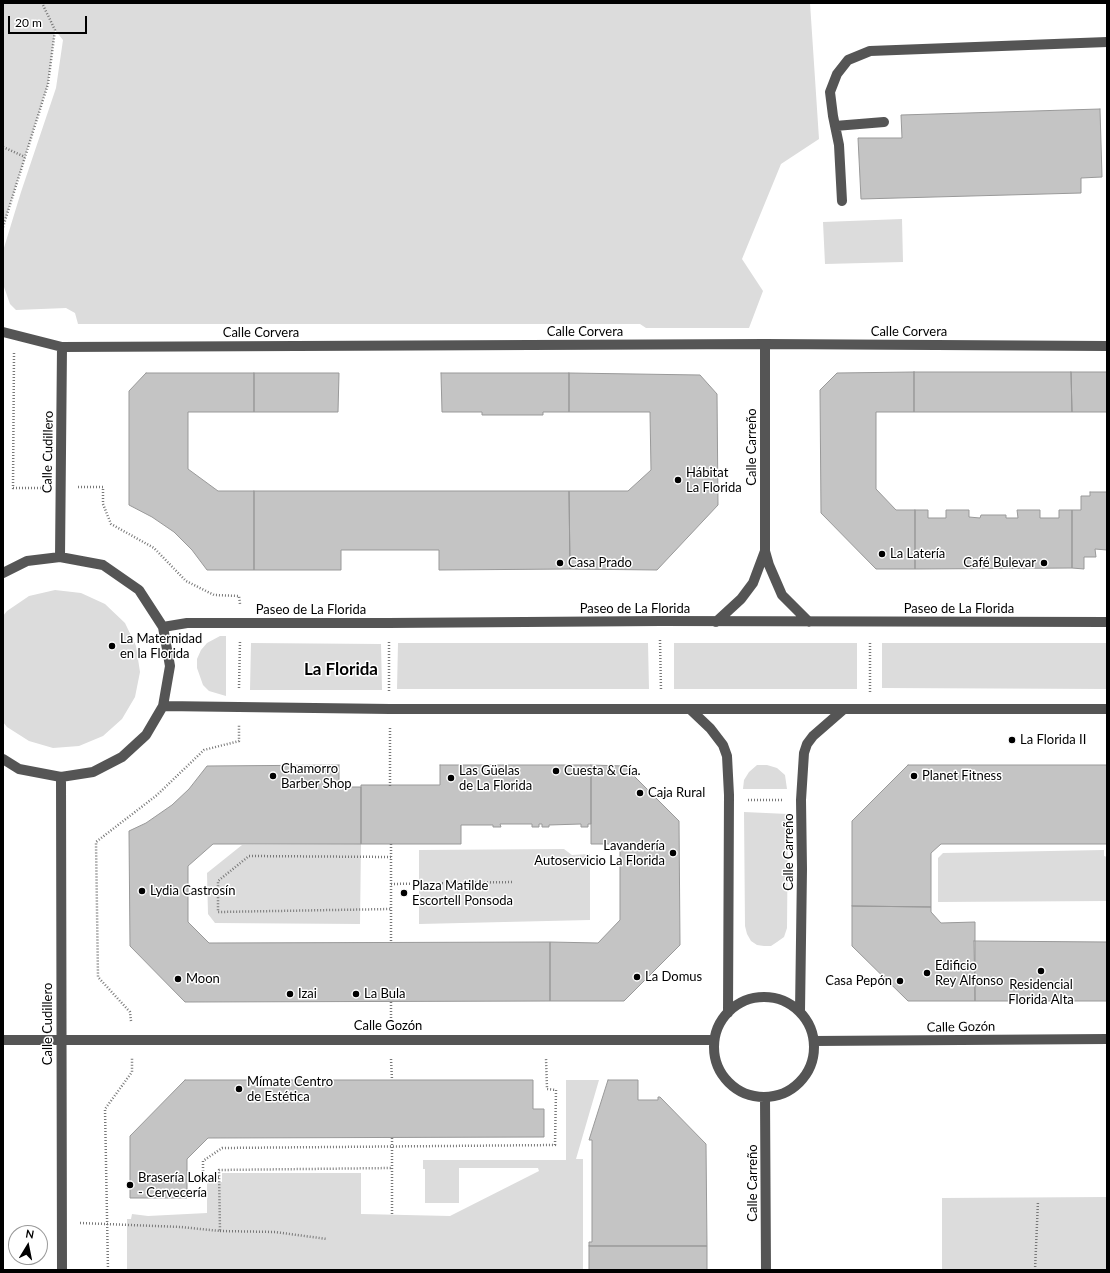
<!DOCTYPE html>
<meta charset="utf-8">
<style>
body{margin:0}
#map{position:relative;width:1110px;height:1273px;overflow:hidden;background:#fff;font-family:Lato,sans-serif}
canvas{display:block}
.frame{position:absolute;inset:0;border:4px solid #000;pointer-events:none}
.north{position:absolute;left:8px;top:1225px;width:40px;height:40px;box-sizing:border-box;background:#fff;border:1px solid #999;border-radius:50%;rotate:10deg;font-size:11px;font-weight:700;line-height:16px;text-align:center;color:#000}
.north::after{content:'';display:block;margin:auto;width:14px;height:18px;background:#000;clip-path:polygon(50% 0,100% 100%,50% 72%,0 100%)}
.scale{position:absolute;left:8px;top:16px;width:79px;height:18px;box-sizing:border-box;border:2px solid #000;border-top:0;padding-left:5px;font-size:12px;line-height:14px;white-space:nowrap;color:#000;-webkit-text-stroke:3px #fff;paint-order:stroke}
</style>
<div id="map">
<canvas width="1110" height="1273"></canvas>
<div class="frame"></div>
<div class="north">N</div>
<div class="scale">20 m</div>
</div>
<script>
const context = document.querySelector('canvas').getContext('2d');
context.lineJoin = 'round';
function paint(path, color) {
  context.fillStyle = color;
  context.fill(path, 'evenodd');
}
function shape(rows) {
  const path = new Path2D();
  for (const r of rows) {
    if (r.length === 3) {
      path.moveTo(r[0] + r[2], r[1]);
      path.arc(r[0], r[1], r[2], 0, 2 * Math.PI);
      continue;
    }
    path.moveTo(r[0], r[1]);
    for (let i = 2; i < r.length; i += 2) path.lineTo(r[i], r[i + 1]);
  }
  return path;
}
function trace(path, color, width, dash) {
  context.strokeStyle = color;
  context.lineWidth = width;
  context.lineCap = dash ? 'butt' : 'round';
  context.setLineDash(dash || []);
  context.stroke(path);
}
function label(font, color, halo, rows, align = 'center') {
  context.font = font + ' Lato,sans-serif';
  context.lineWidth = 3;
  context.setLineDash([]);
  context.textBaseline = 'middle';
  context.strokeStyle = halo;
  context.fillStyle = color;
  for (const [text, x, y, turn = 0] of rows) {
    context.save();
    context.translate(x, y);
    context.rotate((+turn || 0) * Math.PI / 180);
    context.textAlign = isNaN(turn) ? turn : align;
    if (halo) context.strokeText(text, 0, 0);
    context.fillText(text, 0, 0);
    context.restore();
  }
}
paint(shape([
 [3,3,810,3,819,139,781,164,742,259,763,291,749,328,646,328,640,324,78,324,75,313,66,308,16,310,10,304,4,287,3,251,21,192,56,88,63,40,55,30,48,84,3,227],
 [902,219,903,262,825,264,823,222],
 [55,590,81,593,105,604,125,623,136,646,140,672,135,697,122,719,103,736,79,746,53,748,29,741,7,727,3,722,3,616,7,611,29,596],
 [220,636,226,636,226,696,209,691,203,685,197,668,197,659,201,650,207,643],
 [251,643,381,644,382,690,250,690],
 [398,643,648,643,649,689,397,689],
 [674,643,857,643,857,689,674,689],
 [882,643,1107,643,1107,689,882,688],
 [757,765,767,765,777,768,785,775,787,789,743,789,744,780,749,772],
 [744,812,788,814,787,928,784,937,777,942,771,946,764,946,757,945,751,941,747,934,745,926],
 [361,844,360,924,215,923,208,914,207,873,242,845],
 [564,849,572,855,590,854,590,920,419,924,419,850],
 [1104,850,1104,856,1107,857,1107,901,938,902,938,858,943,853],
 [566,1080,599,1080,576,1159,583,1159,583,1270,127,1270,127,1219,131,1219,132,1214,148,1216,207,1213,207,1182,222,1182,222,1173,361,1173,361,1214,450,1216,539,1171,538,1168,459,1168,459,1203,425,1203,425,1169,423,1169,423,1160,566,1160],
 [1107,1197,1107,1270,942,1270,942,1198]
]), '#dcdcdc');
const building = shape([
 [1100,109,1102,177,1081,178,1081,193,861,199,858,138,902,138,901,115,1100,109],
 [914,372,914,412,876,412,876,489,896,510,915,510,915,569,876,569,821,513,820,390,837,373,914,372],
 [914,372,1071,372,1072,412,914,412,914,372],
 [1071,372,1107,372,1107,412,1072,412,1071,372],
 [146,373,254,373,254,412,188,412,188,469,218,491,254,491,254,570,207,570,192,550,174,532,152,517,129,505,129,391,146,373],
 [254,373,339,373,338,412,254,412,254,373],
 [441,373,569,373,569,412,543,412,543,415,482,415,482,412,442,412,441,373],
 [569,373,700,375,717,394,718,505,657,570,570,569,569,491,628,491,651,470,650,412,569,412,569,373],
 [254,491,569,491,570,569,439,570,439,550,341,550,341,570,254,570,254,491],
 [1090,492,1107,492,1107,550,1095,549,1096,557,1084,557,1084,569,1072,568,1072,510,1081,510,1081,496,1090,496,1090,492],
 [915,510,928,510,928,518,946,518,946,510,969,510,969,517,980,518,981,515,1006,515,1006,518,1018,518,1017,510,1040,510,1040,518,1059,518,1059,510,1072,510,1072,568,915,569,915,510],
 [339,765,339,787,361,787,361,844,213,844,188,866,188,922,209,943,550,942,550,1001,185,1002,130,946,129,831,146,823,172,805,189,789,207,766,339,765],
 [440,765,591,765,591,824,588,824,588,827,581,827,581,824,549,825,549,827,542,827,542,824,539,824,539,827,532,827,532,824,500,824,501,827,493,827,493,825,461,825,461,844,361,844,361,785,440,785,440,765],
 [591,765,624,766,679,821,680,945,624,1001,550,1001,550,942,598,943,620,920,620,846,617,844,591,844,591,765],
 [908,765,1107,765,1107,844,941,844,931,853,931,907,852,906,852,821,908,765],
 [852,906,931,907,931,912,941,923,975,922,975,1001,908,1001,852,946,852,906],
 [974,941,1107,942,1107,1001,975,1001,974,941],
 [185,1080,533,1080,533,1109,544,1109,544,1137,208,1138,187,1159,187,1198,130,1198,130,1136,185,1080],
 [608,1080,638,1080,638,1100,658,1100,658,1097,660,1097,706,1144,707,1246,589,1246,589,1242,592,1242,592,1140,589,1140,608,1080],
 [589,1246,707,1246,707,1270,589,1270,589,1246]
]);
paint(building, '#c4c4c4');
trace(building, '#999', 1);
trace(shape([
 [3,147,25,157],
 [3,227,48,84,55,30,42,3],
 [14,353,13,488,43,488],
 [78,487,103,487,103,504,111,524,154,548,186,581,214,595,239,596,240,604],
 [660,640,661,691],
 [389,642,389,691],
 [239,688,240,641],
 [870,692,870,641],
 [390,728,390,786],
 [748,800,783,800],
 [391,844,391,943],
 [391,857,249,856,218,881,218,912,391,909],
 [391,884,514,882],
 [391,1002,391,1022],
 [131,1021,130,1012,98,977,96,842,157,795,204,750,239,741,239,725],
 [391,1059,392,1080],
 [392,1138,392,1214],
 [219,1177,203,1176,203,1161,222,1148,555,1145,556,1090,547,1089,546,1058],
 [80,1223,181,1227,220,1231,219,1170,392,1168],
 [220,1231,275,1232,327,1239],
 [108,1270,105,1109,132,1072,132,1058],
 [1035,1270,1038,1201]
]), '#777', 2.5, [1, 2]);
trace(shape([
 [835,126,884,122],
 [842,201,839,145,833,116,830,92,837,74,848,60,870,51,1107,42],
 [3,332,62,347,765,344,1107,346],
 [765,344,765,551,769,565,782,595,809,622],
 [60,557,62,347],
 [3,573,27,561,60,557,103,565,139,590,163,627,170,666,163,706,146,735,122,757,93,772,61,777,19,769,3,759],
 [716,622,741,599,753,583,765,551],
 [163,627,187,623,388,623,661,621,1107,622],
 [163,706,390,709,1107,709],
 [690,709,710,728,723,745,727,756,729,795,728,1013],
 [61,777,62,1270],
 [764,1047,50],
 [800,1011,802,869,801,800,804,753,807,744,813,736,844,709],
 [3,1040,714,1040],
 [814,1041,1107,1039],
 [765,1097,766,1270]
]), '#555', 10);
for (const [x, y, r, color] of [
 [678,480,4,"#000"],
 [882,554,4,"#000"],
 [560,563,4,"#000"],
 [1044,563,4,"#000"],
 [112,646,4,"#000"],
 [1012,740,4,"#000"],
 [556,771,4,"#000"],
 [273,776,4,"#000"],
 [914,776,4,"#000"],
 [451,778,4,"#000"],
 [640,793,4,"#000"],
 [673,853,4,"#000"],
 [142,891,4,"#000"],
 [404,893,4,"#000"],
 [1041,971,4,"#000"],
 [927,973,4,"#000"],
 [637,977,4,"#000"],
 [178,979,4,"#000"],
 [900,981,4,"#000"],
 [290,994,4,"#000"],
 [356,994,4,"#000"],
 [239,1089,4,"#000"],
 [130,1185,4,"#000"]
]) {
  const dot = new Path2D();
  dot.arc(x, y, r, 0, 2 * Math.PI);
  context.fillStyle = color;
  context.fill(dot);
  trace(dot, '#fff', 1.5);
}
label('13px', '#000', '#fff', [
 ["Calle Corvera",585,332],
 ["Calle Corvera",909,332],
 ["Calle Corvera",261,333],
 ["Calle Carreño",752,447,-90],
 ["Calle Cudillero",48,452,-89],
 ["Paseo de La Florida",635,609],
 ["Paseo de La Florida",959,609],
 ["Paseo de La Florida",311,610],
 ["Calle Carreño",789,852,-90],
 ["Calle Cudillero",48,1024,-90],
 ["Calle Gozón",388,1026],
 ["Calle Gozón",961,1027,-1],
 ["Calle Carreño",753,1183,-90]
]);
label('13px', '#000', '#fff', [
 ["Hábitat",686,473],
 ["La Florida",686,488],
 ["La Latería",890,554],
 ["Casa Prado",568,563],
 ["Café Bulevar",1036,563,"right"],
 ["La Maternidad",120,639],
 ["en la Florida",120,654],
 ["La Florida II",1020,740],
 ["Chamorro",281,769],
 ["Barber Shop",281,784],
 ["Las Güelas",459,771],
 ["de La Florida",459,786],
 ["Cuesta & Cía.",564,771],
 ["Planet Fitness",922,776],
 ["Caja Rural",648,793],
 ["Lavandería",665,846,"right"],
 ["Autoservicio La Florida",665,861,"right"],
 ["Plaza Matilde",412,886],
 ["Escortell Ponsoda",412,901],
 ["Lydia Castrosín",150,891],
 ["Edificio",935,966],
 ["Rey Alfonso",935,981],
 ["La Domus",645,977],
 ["Moon",186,979],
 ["Casa Pepón",892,981,"right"],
 ["Residencial",1041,985,"center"],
 ["Florida Alta",1041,1000,"center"],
 ["Izai",298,994],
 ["La Bula",364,994],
 ["Mímate Centro",247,1082],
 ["de Estética",247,1097],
 ["Brasería Lokal",138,1178],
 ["- Cervecería",138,1193]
], 'left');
label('bold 17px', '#000', '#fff', [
 ["La Florida",341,670]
]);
</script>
